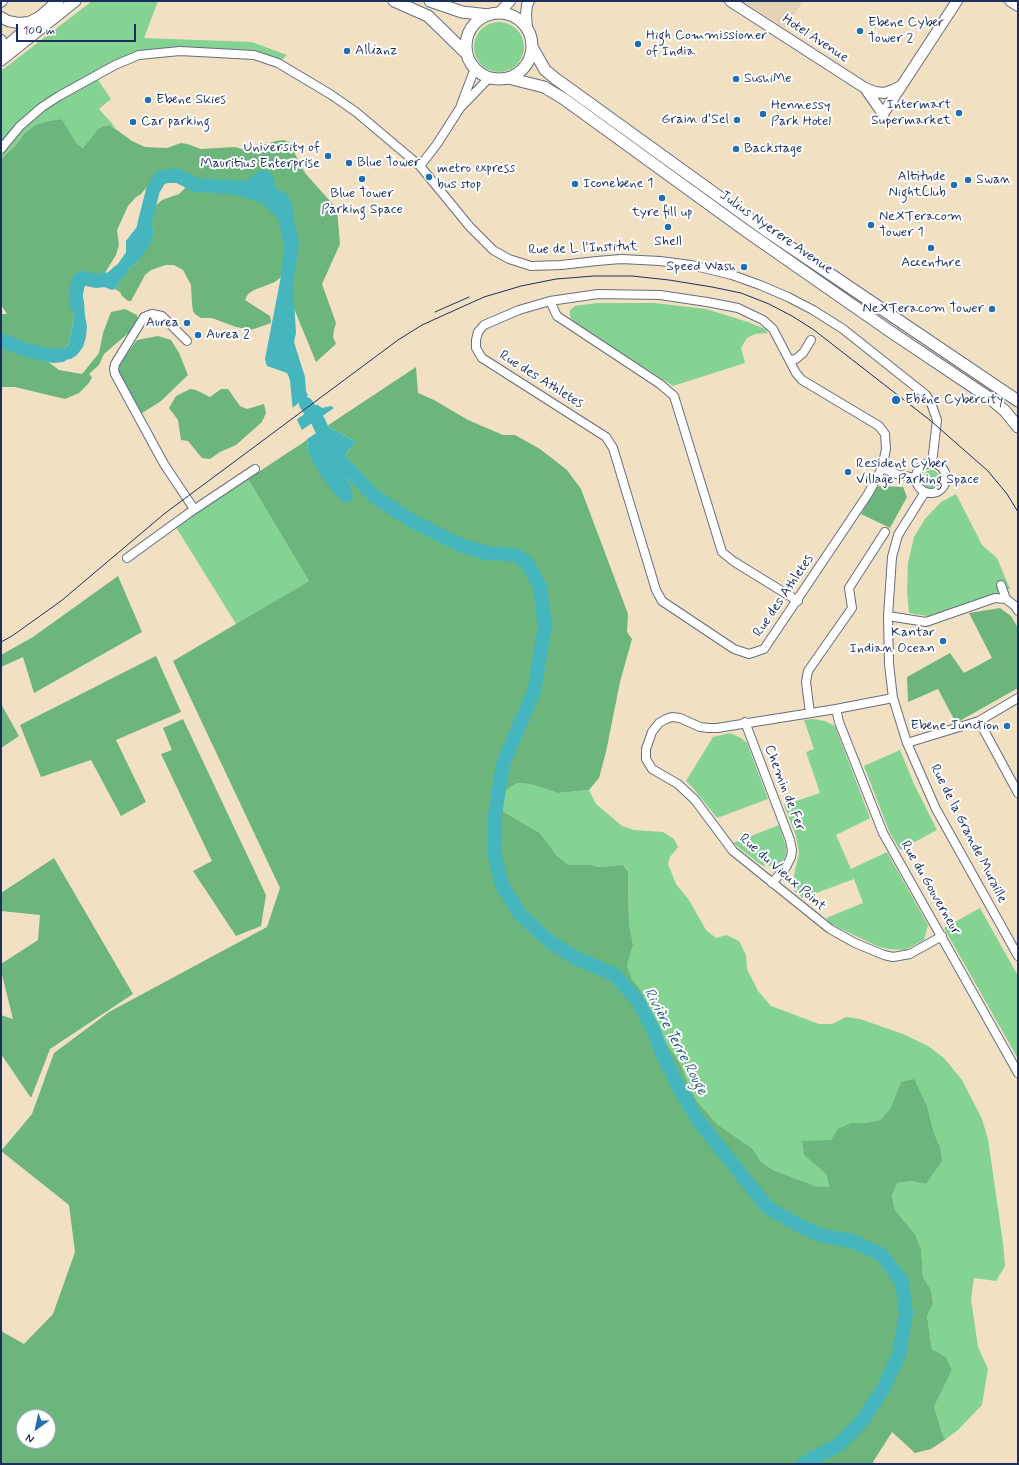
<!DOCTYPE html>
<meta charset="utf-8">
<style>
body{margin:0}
#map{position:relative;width:1019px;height:1465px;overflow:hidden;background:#f2e0c3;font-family:Mynerve,sans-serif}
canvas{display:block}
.frame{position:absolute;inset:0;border:2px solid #1b2f5e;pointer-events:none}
.north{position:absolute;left:16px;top:1409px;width:40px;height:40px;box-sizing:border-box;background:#fff;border:1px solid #a4acbf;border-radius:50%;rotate:213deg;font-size:11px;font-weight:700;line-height:16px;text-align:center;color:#1b2f5e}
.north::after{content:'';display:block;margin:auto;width:14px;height:18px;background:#1f6fb2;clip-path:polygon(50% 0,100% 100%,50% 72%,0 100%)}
.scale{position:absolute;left:16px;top:24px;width:120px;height:18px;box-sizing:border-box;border:2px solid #1b2f5e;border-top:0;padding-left:5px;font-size:12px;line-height:14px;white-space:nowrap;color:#1b2f5e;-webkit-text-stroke:3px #fff;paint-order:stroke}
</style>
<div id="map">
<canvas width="1019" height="1465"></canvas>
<div class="frame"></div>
<div class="north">N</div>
<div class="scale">100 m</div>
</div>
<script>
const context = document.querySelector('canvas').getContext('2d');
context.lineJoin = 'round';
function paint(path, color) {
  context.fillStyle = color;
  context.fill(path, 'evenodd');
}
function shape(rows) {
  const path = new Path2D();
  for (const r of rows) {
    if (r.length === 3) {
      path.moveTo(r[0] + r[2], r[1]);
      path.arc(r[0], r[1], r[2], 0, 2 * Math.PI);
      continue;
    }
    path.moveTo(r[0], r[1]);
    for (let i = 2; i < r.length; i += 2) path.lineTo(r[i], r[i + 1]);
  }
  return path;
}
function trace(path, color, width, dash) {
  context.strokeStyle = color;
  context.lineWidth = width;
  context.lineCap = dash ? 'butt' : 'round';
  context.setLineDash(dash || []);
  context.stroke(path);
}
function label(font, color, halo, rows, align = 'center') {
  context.font = font + ' Mynerve,sans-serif';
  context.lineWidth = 4;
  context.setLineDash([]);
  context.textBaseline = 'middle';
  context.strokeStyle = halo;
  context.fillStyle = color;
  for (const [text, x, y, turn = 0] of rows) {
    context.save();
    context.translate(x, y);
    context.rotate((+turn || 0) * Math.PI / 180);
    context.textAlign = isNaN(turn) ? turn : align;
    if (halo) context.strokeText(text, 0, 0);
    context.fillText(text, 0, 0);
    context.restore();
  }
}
paint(shape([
 [742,1,803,1,785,28]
]), '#e4d1b6');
paint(shape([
 [92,1,158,1,144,38,252,42,287,55,278,63,229,54,139,55,96,77,111,99,99,109,116,128,110,125,103,126,97,130,83,148,77,144,62,119,48,121,35,125,24,134,16,145,5,155,1,161,1,71],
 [499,47,25],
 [597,303,655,303,706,309,748,322,765,329,768,333,755,334,747,338,741,348,745,363,673,386,574,323,570,317,570,310,575,306],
 [931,479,9],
 [248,479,309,581,236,624,174,524],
 [956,494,982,545,997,558,1010,589,998,594,928,616,909,613,907,590,908,563,914,537,925,519,941,502],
 [813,719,825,721,835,726,870,818,836,835,851,869,887,852,928,925,924,940,905,950,888,949,877,946,839,928,830,923,826,918,863,903,854,879,803,898,793,890,792,884,799,853,798,847,796,836,784,805,820,793,806,752,814,749,804,720],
 [730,733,741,738,747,743,768,799,717,818,693,788,686,781,713,737],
 [900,750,914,784,937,830,900,850,889,831,864,766],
 [517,783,530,784,558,793,589,790,596,804,622,826,634,830,663,832,674,839,678,847,670,857,668,864,676,884,689,900,706,930,716,938,726,935,739,941,746,955,747,969,758,991,771,1006,819,1024,832,1024,846,1017,860,1019,903,1034,928,1046,944,1058,962,1080,982,1119,988,1139,1003,1243,1005,1266,996,1281,974,1278,971,1299,978,1347,988,1369,982,1405,958,1430,946,1439,943,1436,934,1407,952,1370,946,1357,932,1349,927,1316,933,1304,931,1290,923,1277,921,1249,915,1234,895,1210,892,1196,897,1183,911,1181,926,1184,940,1147,934,1133,927,1106,901,1082,890,1109,880,1120,866,1123,851,1123,831,1140,804,1154,826,1174,829,1188,815,1186,773,1170,761,1162,753,1149,717,1124,697,1101,690,1088,679,1061,662,1038,641,990,632,979,627,966,633,945,629,923,628,870,623,865,599,867,592,865,569,865,557,856,540,833,502,811,500,804,505,791],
 [779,825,786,846,786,855,780,865,764,866,760,864,733,843],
 [980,908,1018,976,1017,1057,944,928]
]), '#85d392');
paint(shape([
 [62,119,77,144,83,148,97,130,103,126,110,125,132,141,145,147,167,148,181,143,187,144,201,149,235,147,242,149,256,147,276,141,283,140,289,142,294,147,295,154,305,173,337,209,340,244,322,284,336,323,334,330,333,337,336,344,316,362,281,277,275,282,254,290,248,294,245,300,270,316,271,323,251,330,236,327,212,318,201,318,195,314,193,311,192,304,191,285,183,270,174,265,166,265,151,270,145,275,131,301,128,301,122,296,120,292,115,289,126,271,137,262,154,231,151,221,151,210,162,200,179,194,185,188,183,185,180,183,167,182,153,182,150,183,141,194,136,197,128,206,117,230,119,245,116,255,103,276,99,286,92,287,79,285,72,287,68,293,72,303,74,318,69,344,64,349,61,350,54,349,47,350,27,345,21,341,10,339,1,335,1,314,7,314,1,305,1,160,5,155,16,145,24,134,35,125,48,121],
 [125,309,137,315,138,322,133,329,104,354,99,365,89,374,92,377,89,383,79,393,65,399,15,387,1,387,1,346,9,350,35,352,59,370,82,374,99,353,103,333,111,312],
 [158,336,171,340,179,353,188,375,161,401,139,415,116,369,137,340],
 [416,367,418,393,434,400,468,420,503,435,515,435,540,449,567,470,581,489,628,614,627,632,632,639,620,682,606,752,599,778,589,790,558,793,530,784,517,783,505,791,500,804,502,811,540,833,557,856,569,865,592,865,599,867,623,865,628,871,629,923,633,945,627,966,632,979,641,990,662,1038,679,1061,690,1088,697,1101,717,1124,753,1149,761,1162,773,1170,815,1186,829,1187,826,1174,804,1155,802,1141,831,1140,838,1129,851,1123,866,1123,880,1120,890,1109,901,1082,914,1079,927,1106,934,1133,940,1147,942,1161,926,1184,911,1181,897,1183,892,1196,895,1210,915,1234,921,1249,923,1277,931,1290,933,1304,927,1316,932,1349,946,1357,952,1370,934,1407,943,1436,946,1439,931,1449,915,1453,892,1432,873,1462,874,1464,1,1464,1,1331,24,1344,53,1314,75,1252,69,1205,1,1151,32,1114,54,1053,109,1012,267,927,280,888,173,661,309,581,248,479,307,440,308,452,349,482,344,473,343,462,347,452,356,442,327,426],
 [24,1417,48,1417,48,1441,24,1441],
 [190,389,196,390,210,397,221,389,228,389,240,406,247,409,264,404,266,413,262,422,236,445,220,452,210,459,202,458,188,441,181,440,178,420,169,408,176,396],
 [878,486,903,487,907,497,890,528,861,514],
 [118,576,142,632,34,693,23,657,1,667,1,655,33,637],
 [1000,608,1011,616,1018,628,1018,688,956,723,938,689,908,702,907,677,950,653,964,673,992,658,969,613],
 [156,656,181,712,116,740,146,802,121,816,91,760,41,777,20,725],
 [1,704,19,736,1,748],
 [183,719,266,895,261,926,236,936,193,871,212,861,161,754,172,750,163,728],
 [54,858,133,994,50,1049,31,1098,1,1054,1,1015,13,1019,1,971,1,964,38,940,40,915,1,911,1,893]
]), '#6cb57c');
paint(shape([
 [260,170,267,171,272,175,276,188,288,195,293,208,294,222,299,242,293,284,296,333,294,342,305,377,306,391,309,398,322,408,331,406,334,408,302,430,293,412,290,380,287,373,267,366,265,359,281,276,284,247,280,226,278,219,262,203,227,192,224,185,244,183],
 [148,208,151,210,151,221,154,231,150,245,137,262,126,271,115,289,112,290,104,287,103,284,106,277,114,270,126,252,126,241,139,224,143,213],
 [79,285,81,288,84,302,85,316,87,326,86,337,83,347,77,355,71,359,60,360,46,358,44,355,44,352,47,350,54,349,61,350,64,349,69,344,74,318,72,303,68,293,72,287],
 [1,335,10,339,21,341,27,345,35,352,9,350,1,346],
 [327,426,356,442,347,452,343,462,344,473,349,482,353,495,352,502,343,502,333,492,321,476,308,452,307,439]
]), '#46b6be');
paint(shape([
 [310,394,319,403,295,421,291,409]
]), '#f2e0c3');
trace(shape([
 [144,226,153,190,160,178,167,176,178,176,196,185,245,188],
 [76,304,76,293,79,280,82,278,96,281,111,279,120,271],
 [1,340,26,350,53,356,62,355],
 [306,404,318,421,332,452,375,497,414,522,460,545,486,553,516,555,528,564,540,587,545,626,534,691,503,764,495,815,494,852,502,885,520,914,550,942,576,958,615,975,637,1000,653,1029,662,1053,679,1088,698,1120,767,1207,800,1226,823,1236,852,1241,882,1255,902,1282,906,1314,899,1354,883,1389,862,1421,838,1445,803,1464]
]), '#46b6be', 14);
const minor = shape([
 [461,105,475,68],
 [1,149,20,126,42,107,59,96,115,65,139,55,180,51,254,55,278,63,330,94,356,112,420,166,470,227,493,250,509,259,531,266,561,265,597,261,621,259,660,261,691,265,732,275,760,285,788,297,813,310,843,329,926,395,931,403,937,420,932,463],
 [420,166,437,144,460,108,490,77],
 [550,301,557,316,660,384,674,396,722,552,733,561,798,601],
 [187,341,162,316,152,314,144,317,115,364,114,369,115,374,164,464,194,509],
 [790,360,796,359,803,353,811,340],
 [931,478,15],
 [882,468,886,449,885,434,879,426,802,380,796,373,773,329,763,320,738,308,707,302,660,295,598,294,550,301,519,310,484,325,478,332,476,340,476,348,482,358,606,437,613,448,656,590,662,601,734,649,749,654,764,649,868,494,882,468,899,475,916,478],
 [925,492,898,535,892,557,888,616,889,664,893,698,907,743,936,809,1018,956],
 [127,558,189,513,255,469],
 [1001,585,1006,599,1015,606,1018,611],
 [888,616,926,622,995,598,1006,599],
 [893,698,836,709,717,728,709,728,700,727,680,718,672,717,666,719,659,723,652,732,646,749,646,759,652,769,678,784,695,800,733,851,830,929,855,943,884,955,893,957,910,954,942,936],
 [836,709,839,722,883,833,1018,1073],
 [810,713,806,682,808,671,852,608,849,588,885,532],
 [979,721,1018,793],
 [745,722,790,840,792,850,791,857,786,867,772,883],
 [907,743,979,721,1018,698]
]);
const tertiary = shape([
 [730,1,865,88,875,92,884,93,893,90,901,86],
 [1010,1,1018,6],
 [1,2,2,1],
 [499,13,510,1],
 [1,17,8,21,18,23,29,22,39,17],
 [527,29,526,14,527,5,529,1],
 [1,40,2,48,1,53],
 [865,88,883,114,957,1]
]);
const secondary = shape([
 [394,1,428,16,467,54],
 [430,1,462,12,489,15],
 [499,46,33],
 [7,46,58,1],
 [532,47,545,70,556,79,768,232,1018,401],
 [1,60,75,1],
 [508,78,544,87,564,99,746,231,891,332,991,399,1005,411,1018,427]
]);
trace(minor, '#666d81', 10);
trace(tertiary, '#666d81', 12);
trace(secondary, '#666d81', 13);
trace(minor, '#fff', 8);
trace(tertiary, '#fff', 10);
trace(secondary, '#fff', 11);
trace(shape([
 [435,312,469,297],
 [1,642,12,636,61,601,164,514,398,340,422,325,484,297,521,286,556,279,594,276,632,276,669,280,712,287,741,293,769,304,792,316,814,330,931,421,988,471,1007,494,1018,512]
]), '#1b2f5e', 1);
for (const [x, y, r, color] of [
 [860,31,4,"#1f6fb2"],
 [638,44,4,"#1f6fb2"],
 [347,51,4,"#1f6fb2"],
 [736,79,4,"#1f6fb2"],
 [148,100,4,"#1f6fb2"],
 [959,113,4,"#1f6fb2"],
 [763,114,4,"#1f6fb2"],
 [737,120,4,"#1f6fb2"],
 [133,122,4,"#1f6fb2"],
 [736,149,4,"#1f6fb2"],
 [328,156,4,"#1f6fb2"],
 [349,163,4,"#1f6fb2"],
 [429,177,4,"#1f6fb2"],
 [362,179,4,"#1f6fb2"],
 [968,180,4,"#1f6fb2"],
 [575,184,4,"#1f6fb2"],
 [954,185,4,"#1f6fb2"],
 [662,198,4,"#1f6fb2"],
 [871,225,4,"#1f6fb2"],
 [668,227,4,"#1f6fb2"],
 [931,248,4,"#1f6fb2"],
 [744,267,4,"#1f6fb2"],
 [992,309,4,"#1f6fb2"],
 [187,323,4,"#1f6fb2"],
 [198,335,4,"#1f6fb2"],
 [896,400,5,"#1f6fb2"],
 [848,472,4,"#1f6fb2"],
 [943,641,4,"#1f6fb2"],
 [1007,726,4,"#1f6fb2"]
]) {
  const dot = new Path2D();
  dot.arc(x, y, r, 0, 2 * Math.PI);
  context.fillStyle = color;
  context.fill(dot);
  trace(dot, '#fff', 1.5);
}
label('14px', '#1b2f5e', '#fff', [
 ["Ebene Cyber",868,23],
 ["Tower 2",868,39],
 ["High Commissioner",646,36],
 ["of India",646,52],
 ["Allianz",355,51],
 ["SushiMe",744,79],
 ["Ebene Skies",156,100],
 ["Intermart",951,105,"right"],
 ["Supermarket",951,121,"right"],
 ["Hennessy",771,106],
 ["Park Hotel",771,122],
 ["Grain d'Sel",729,120,"right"],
 ["Car parking",141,122],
 ["University of",320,148,"right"],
 ["Mauritius Enterprise",320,164,"right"],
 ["Backstage",744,149],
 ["Blue Tower",357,163],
 ["metro express",437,169],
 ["bus stop",437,185],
 ["Altitude",946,177,"right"],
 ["NightClub",946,193,"right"],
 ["Swan",976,180],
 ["Iconebene 1",583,184],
 ["Blue Tower",362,194,"center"],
 ["Parking Space",362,210,"center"],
 ["tyre fill up",662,213,"center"],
 ["NeXTeracom",879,217],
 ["Tower 1",879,233],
 ["Shell",668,242,"center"],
 ["Accenture",931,263,"center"],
 ["Speed Wash",736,267,"right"],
 ["NeXTeracom Tower",984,309,"right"],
 ["Aurea",179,323,"right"],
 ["Aurea 2",206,335],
 ["Ebéne Cybercity",905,400],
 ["Resident Cyber",856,464],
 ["Village Parking Space",856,480],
 ["Kantar",935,633,"right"],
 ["Indian Ocean",935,649,"right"],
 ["Ebene Junction",999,726,"right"]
], 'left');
label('14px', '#1b2f5e', '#fff', [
 ["Hotel Avenue",815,39,33],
 ["Julius Nyerere Avenue",776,233,35],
 ["Rue de L l'Institut",583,249,-2],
 ["Rue des Athletes",541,380,32],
 ["Rue des Athletes",784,596,-56],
 ["Chemin de Fer",784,788,69],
 ["Rue de la Grande Muraille",968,834,63],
 ["Rue du Vieux Point",782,873,41],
 ["Rue du Gouverneur",930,888,60]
]);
label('italic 15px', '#2a5e80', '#fff', [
 ["Rivière Terre Rouge",675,1042,62]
]);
</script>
